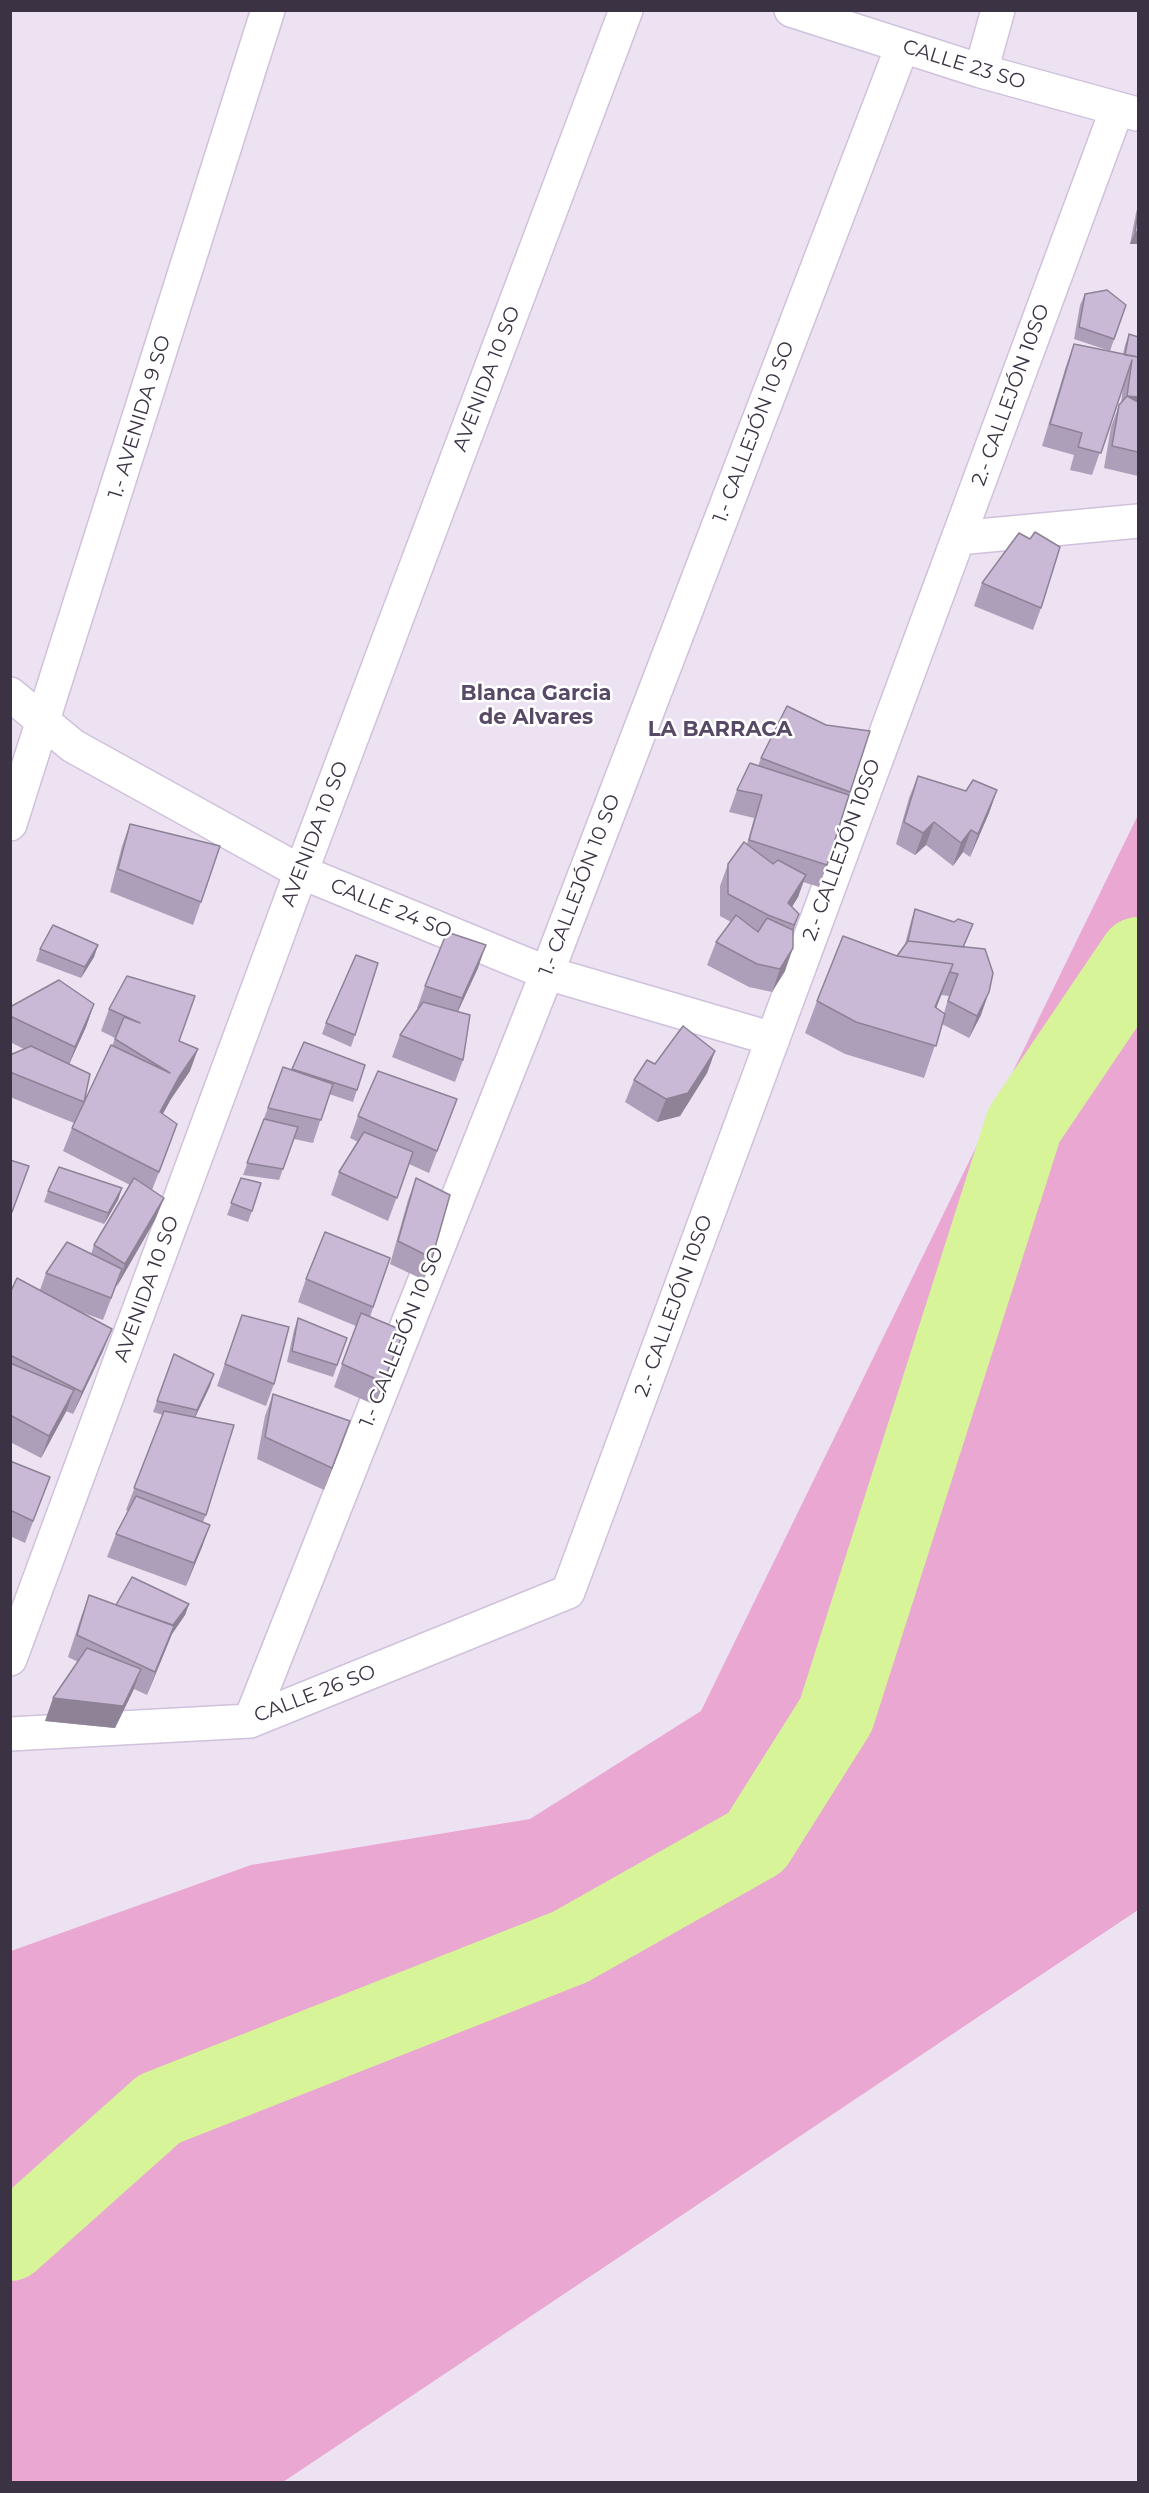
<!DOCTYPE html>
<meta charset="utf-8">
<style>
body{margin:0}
#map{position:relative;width:1149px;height:2493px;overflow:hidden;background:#ece2f2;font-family:Montserrat,sans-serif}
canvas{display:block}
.frame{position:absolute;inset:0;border:12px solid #3b3244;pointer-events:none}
</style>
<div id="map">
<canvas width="1149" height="2493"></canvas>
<div class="frame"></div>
</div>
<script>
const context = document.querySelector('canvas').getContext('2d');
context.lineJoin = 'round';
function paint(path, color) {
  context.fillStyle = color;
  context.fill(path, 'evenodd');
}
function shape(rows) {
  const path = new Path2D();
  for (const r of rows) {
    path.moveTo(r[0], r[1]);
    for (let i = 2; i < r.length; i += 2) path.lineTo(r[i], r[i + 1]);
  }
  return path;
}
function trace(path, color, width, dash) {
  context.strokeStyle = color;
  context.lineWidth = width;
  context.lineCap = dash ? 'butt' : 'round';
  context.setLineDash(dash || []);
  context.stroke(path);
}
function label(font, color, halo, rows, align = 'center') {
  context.font = font + ' Montserrat,sans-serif';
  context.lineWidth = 5;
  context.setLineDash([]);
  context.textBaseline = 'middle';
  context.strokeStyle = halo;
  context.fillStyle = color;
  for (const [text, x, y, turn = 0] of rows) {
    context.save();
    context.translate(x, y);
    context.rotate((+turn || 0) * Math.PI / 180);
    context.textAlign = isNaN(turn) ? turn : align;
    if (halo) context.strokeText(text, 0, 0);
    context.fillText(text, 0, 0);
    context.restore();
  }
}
paint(shape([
 [1138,815,1138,1910,283,2482,11,2482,11,1951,251,1865,530,1819,701,1711]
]), '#eaa7d2');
trace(shape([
 [10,2242,159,2109,570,1947,756,1842,836,1715,1024,1125,1138,956]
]), '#d7f499', 78);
const minor = shape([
 [791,10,981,71,1137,114],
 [981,71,998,10],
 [958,538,1138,521],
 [10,694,73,746,301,872,547,973,773,1039],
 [10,824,268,10],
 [10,1659,301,872,626,10],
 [250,1721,547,973,902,47],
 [10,1734,250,1721,568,1592,1117,109]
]);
trace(minor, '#d0c1dc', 36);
trace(minor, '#fff', 33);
paint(shape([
 [1138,206,1138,244,1130,244,1136,213],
 [1085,294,1126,305,1110,351,1074,339,1080,305],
 [1129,334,1138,337,1138,476,1104,468,1111,427,1119,405,1121,403,1123,386,1092,475,1070,470,1074,455,1042,446,1066,366,1074,344,1123,354,1125,345],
 [982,583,1041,608,1033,630,974,606],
 [826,725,870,731,827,865,819,887,803,882,798,897,792,907,799,914,793,931,785,971,772,992,749,987,707,965,716,942,731,922,720,916,720,886,728,864,747,844,754,818,729,812,737,790,758,766,761,758],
 [918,776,966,791,997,790,989,813,970,857,963,852,953,866,926,845,915,855,896,844,909,798],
 [130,824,201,902,193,925,110,892,122,846],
 [915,909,954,922,973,924,964,947,981,1015,969,1038,942,1024,924,1078,845,1054,805,1033,817,1001,897,956,905,944,911,921],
 [941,995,949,996,944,1013,936,1008],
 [98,945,94,957,81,978,36,961,40,949],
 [478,968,458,1011,463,1060,455,1082,392,1057,400,1035,418,1008,417,1008,425,986],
 [94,1004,86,1027,69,1064,90,1074,83,1104,112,1046,115,1038,101,1031,109,1009,179,1041,190,1071,171,1099,163,1114,169,1147,152,1190,164,1198,155,1220,117,1286,116,1286,103,1320,78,1311,103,1351,73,1414,66,1411,41,1458,10,1442,10,1293,40,1290,46,1273,91,1254,94,1245,130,1185,63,1151,74,1123,10,1097,10,1055,24,1049,10,1042,10,1007],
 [326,1023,355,1035,351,1047,322,1034],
 [715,1051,707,1073,680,1116,657,1122,625,1102,634,1080,655,1064],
 [283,1067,357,1090,353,1102,329,1094,313,1143,294,1139,279,1180,243,1175],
 [457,1099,429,1173,409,1164,388,1221,331,1195,339,1172,358,1142,350,1138,358,1116],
 [241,1178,252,1211,248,1222,227,1215],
 [416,1178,432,1258,424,1280,390,1264,408,1200],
 [122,1188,118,1200,104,1224,44,1202,48,1191],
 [390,1258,370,1317,404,1331,375,1405,334,1387,356,1326,298,1302,306,1279],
 [242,1315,274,1384,266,1406,217,1386],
 [298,1318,347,1338,333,1377,287,1362,294,1330],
 [174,1354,210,1386,195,1417,206,1515,203,1522,210,1525,202,1547,186,1586,107,1557,116,1534,128,1511,126,1510,163,1415,153,1412],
 [273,1394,342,1444,324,1490,257,1459,265,1416],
 [10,1461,50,1477,25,1543,10,1536],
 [89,1595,116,1605,189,1604,185,1615,172,1634,147,1695,134,1689,115,1728,45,1721,78,1662,68,1657,81,1617]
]), '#ad9fb9');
paint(shape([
 [1135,232,1138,232,1138,244,1130,244],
 [1127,396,1138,397,1138,420],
 [997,790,989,813,970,857,978,834],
 [934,822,926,845,915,855,923,833],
 [971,830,963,852,953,866,961,843],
 [806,875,798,897,783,921,788,903],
 [799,914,791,937,785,948,794,925],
 [98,945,94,957,81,978,85,967],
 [486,945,478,968,454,1020,462,998],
 [793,948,785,971,772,992,780,969],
 [953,964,941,996,924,1039,935,1007],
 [989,992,981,1015,969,1038,977,1016],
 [94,1004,86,1027,67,1069,75,1047],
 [198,1049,190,1071,171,1099,151,1134,160,1112,179,1077],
 [715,1051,707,1073,680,1116,657,1122,666,1099],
 [122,1188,118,1200,104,1224,108,1213],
 [164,1198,155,1220,117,1286,125,1264],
 [112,1329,103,1351,73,1414,82,1392],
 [404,1331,395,1354,375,1405,383,1382],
 [214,1374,210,1386,193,1422,197,1410],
 [74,1390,66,1412,41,1458,49,1436],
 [350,1421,342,1444,324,1490,332,1468],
 [210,1525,202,1547,186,1586,194,1563],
 [189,1604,185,1615,172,1634,147,1695,173,1625],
 [141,1669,133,1691,115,1728,45,1721,53,1698]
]), '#8d8296');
const building = shape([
 [1138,211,1138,232,1135,232,1138,211],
 [1107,290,1126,305,1114,339,1079,327,1085,294,1107,290],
 [1129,334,1138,337,1138,357,1125,355,1129,334],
 [1074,344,1138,357,1138,397,1127,396,1132,360,1101,453,1078,447,1082,433,1050,424,1074,344],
 [1127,396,1138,402,1138,452,1112,446,1119,405,1127,396],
 [1035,532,1060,547,1041,608,982,583,1019,533,1030,539,1035,532],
 [787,706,826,725,870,731,850,792,761,758,787,706],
 [750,763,849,795,827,865,749,840,762,795,737,790,750,763],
 [918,776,966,791,973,780,997,790,978,834,971,830,961,843,934,822,923,833,904,822,918,776],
 [130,824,220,846,201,902,118,869,130,824],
 [744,842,773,864,778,860,806,875,788,903,799,914,794,925,768,915,728,894,728,864,744,842],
 [915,909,954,922,958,919,973,924,963,947,908,941,915,909],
 [736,915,758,932,767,918,793,930,793,948,780,969,757,964,716,942,736,915],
 [53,925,98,945,85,967,40,949,53,925],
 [447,932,486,945,462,998,425,986,447,932],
 [843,936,897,956,953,964,935,1007,945,1014,936,1046,856,1022,817,1001,843,936],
 [908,941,985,949,993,973,989,992,977,1016,948,1001,958,974,950,972,953,964,897,956,908,941],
 [356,955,378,963,355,1035,326,1023,356,955],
 [127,976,195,996,179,1041,198,1049,179,1077,160,1112,177,1124,159,1172,72,1128,111,1045,170,1073,115,1039,124,1017,140,1023,109,1009,127,976],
 [59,980,94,1004,75,1047,10,1016,10,1007,59,980],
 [423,1002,470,1015,463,1060,400,1035,423,1002],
 [683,1026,715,1051,688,1093,666,1099,634,1080,647,1060,655,1064,683,1026],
 [304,1042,365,1065,357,1090,292,1069,304,1042],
 [31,1046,90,1074,84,1102,10,1072,10,1055,31,1046],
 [283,1067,333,1084,321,1120,268,1108,283,1067],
 [378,1071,457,1099,437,1151,358,1116,378,1071],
 [264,1119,298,1127,283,1169,247,1163,264,1119],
 [364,1132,413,1152,397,1198,339,1172,364,1132],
 [10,1160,29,1166,12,1212,10,1211,10,1160],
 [59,1167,122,1188,108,1213,48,1191,59,1167],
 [134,1178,164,1198,125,1264,94,1245,134,1178],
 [241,1178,261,1183,252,1211,231,1203,241,1178],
 [416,1178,450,1195,432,1258,398,1241,416,1178],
 [325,1232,390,1258,373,1307,306,1279,325,1232],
 [67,1242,122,1269,111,1298,46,1273,67,1242],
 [17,1278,112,1329,82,1392,10,1355,10,1293,17,1278],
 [361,1313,404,1331,383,1382,342,1364,361,1313],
 [242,1315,289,1327,274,1384,225,1364,242,1315],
 [298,1318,347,1338,337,1365,292,1351,298,1318],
 [174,1354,214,1374,197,1410,157,1401,174,1354],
 [10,1363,74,1390,49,1436,10,1415,10,1363],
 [273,1394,350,1421,332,1468,265,1437,273,1394],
 [164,1411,234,1425,206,1515,134,1488,164,1411],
 [10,1461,50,1477,33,1521,10,1510,10,1461],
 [136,1496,210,1525,194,1563,116,1534,136,1496],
 [132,1577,189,1604,173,1625,116,1605,132,1577],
 [89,1595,174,1626,155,1672,77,1635,89,1595],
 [87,1648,141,1669,123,1706,53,1698,87,1648]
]);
paint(building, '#c9b9d7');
trace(building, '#8d8296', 1.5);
label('20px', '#3b3244', '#fff', [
 ["CALLE 23 SO",964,65,17],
 ["AVENIDA 10 SO",487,379,-69],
 ["2.- CALLEJÓN 10SO",1011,395,-70],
 ["1.- AVENIDA 9 SO",140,417,-73],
 ["1.- CALLEJÓN 10 SO",754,432,-69],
 ["AVENIDA 10 SO",315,834,-69],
 ["2.- CALLEJÓN 10SO",842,850,-70],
 ["1.- CALLEJÓN 10 SO",580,885,-69],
 ["CALLE 24 SO",391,909,22],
 ["AVENIDA 10 SO",147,1289,-70],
 ["2.- CALLEJÓN 10SO",674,1306,-70],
 ["1.- CALLEJÓN 10 SO",402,1337,-68],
 ["CALLE 26 SO",315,1694,-21]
]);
label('bold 21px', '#584967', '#fff', [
 ["Blanca Garcia",536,694],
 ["de Alvares",536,718],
 ["LA BARRACA",720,730]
]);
</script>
